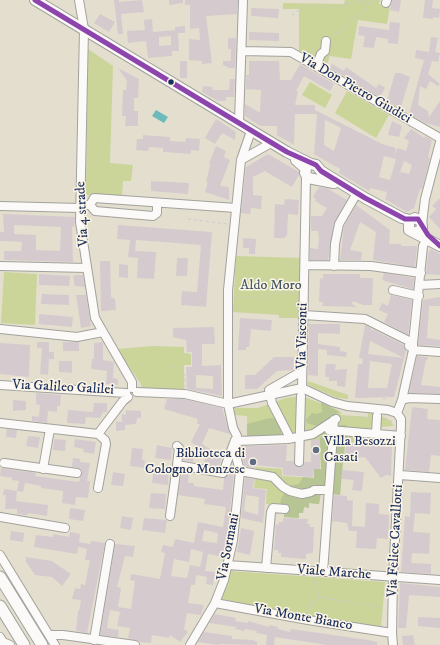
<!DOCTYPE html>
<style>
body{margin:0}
canvas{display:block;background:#e3decd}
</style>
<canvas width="440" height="645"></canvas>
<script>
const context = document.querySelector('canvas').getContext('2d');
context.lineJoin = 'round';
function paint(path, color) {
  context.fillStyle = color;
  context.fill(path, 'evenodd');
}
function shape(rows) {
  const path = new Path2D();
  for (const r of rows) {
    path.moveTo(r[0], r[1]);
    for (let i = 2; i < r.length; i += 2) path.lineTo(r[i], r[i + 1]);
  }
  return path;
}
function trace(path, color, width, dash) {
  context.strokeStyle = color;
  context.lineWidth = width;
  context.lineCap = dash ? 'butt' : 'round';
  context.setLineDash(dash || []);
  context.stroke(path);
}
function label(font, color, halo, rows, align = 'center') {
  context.font = font + ' "IM FELL DW Pica",serif';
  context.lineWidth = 3;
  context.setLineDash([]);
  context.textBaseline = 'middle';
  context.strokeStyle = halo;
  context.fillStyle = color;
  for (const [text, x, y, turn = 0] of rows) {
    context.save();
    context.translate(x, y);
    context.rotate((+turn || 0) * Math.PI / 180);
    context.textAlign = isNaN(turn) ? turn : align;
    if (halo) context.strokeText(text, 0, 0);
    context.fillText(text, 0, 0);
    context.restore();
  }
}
paint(shape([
 [345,0,380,0,379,4,390,6,387,24,358,20,351,59,330,56,326,67,299,51,299,9,283,9,283,3,344,4],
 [88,49,113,66,110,163,133,165,131,181,123,181,122,196,86,195],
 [310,82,332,95,325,108,302,95],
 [347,91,389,115,376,138,335,113],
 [236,256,301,258,299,318,279,318,279,315,233,312],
 [4,272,37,274,35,325,1,323],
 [152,346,184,347,184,353,191,354,191,365,184,365,184,390,142,389,141,384,117,349],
 [308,381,348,395,348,399,337,398,312,387,307,384],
 [301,396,334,408,341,412,341,415,368,417,368,412,378,414,391,421,393,426,369,428,368,433,359,434,359,443,345,442,340,495,321,492,319,504,309,503,309,508,304,507,303,513,299,513,299,518,284,517,285,505,266,504,267,489,254,488,256,467,282,469,282,476,314,478,314,469,321,469,320,440,248,443,247,416,235,415,234,408,258,408,286,398],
 [230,571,385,582,381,628,311,617,221,599]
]), '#cbd59a');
paint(shape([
 [321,402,339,412,317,426,307,423,306,420,312,413,317,414,322,412],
 [270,418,276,419,281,429,281,435,247,436,247,424],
 [340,425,347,425,348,434,345,442,344,459,343,459,340,495,321,492,319,504,309,503,309,508,304,507,303,513,299,513,299,518,284,517,285,506,280,505,281,499,288,486,299,484,303,477,314,478,314,469,321,469,320,439,323,433]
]), '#b6c593');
paint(shape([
 [156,110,168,117,164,123,152,116]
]), '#6dbabc');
paint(shape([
 [114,0,119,0,119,2,142,0,144,12,121,14,123,34,118,34],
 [169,0,183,0,183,3,169,5],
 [185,0,238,0,237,14,206,16,212,63,202,64,202,61,189,60,189,39,200,40,199,28,190,29,190,5,185,5],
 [392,0,401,0,399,12,390,10],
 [425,0,433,0,432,8,440,9,439,18,433,17,433,19,423,18],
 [251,8,279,9,278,18,251,16],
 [100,14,115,22,109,32,94,23],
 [152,19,153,32,175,30,175,27,185,26,185,33,178,33,179,51,172,51,172,56,148,58,146,41,128,43,127,31,145,30,144,20],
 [171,36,171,45,159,46,159,37],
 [390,22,400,23,398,44,388,43,388,39,376,37,374,48,363,47,365,36,358,35,359,26,389,30],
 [249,32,279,33,279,41,249,40],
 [431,37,438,38,435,52,440,53,438,62,432,61,428,74,440,84,438,86,430,81,426,89,420,86,418,105,428,111,429,117,440,101,440,127,425,123,409,114,424,60,415,58,416,50,429,52],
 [228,38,236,38,235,68,229,68,223,65,223,61,231,61,231,49,228,49],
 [180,61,187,61,187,78,180,78],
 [249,61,279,61,280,80,291,80,300,64,334,84,330,91,304,76,296,91,298,92,295,105,315,105,315,110,382,144,396,148,394,154,398,148,406,151,409,141,404,138,411,129,425,138,425,136,432,140,428,157,430,158,422,189,420,189,414,208,407,212,385,199,387,192,370,188,369,191,339,173,340,169,314,154,317,114,295,114,294,145,277,135,277,126,260,126,245,116,245,104,260,113,261,90,246,89,246,79,250,79,246,78,246,75,249,75],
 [325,120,341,128,334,151,324,145],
 [384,156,396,159,390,180,379,177],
 [404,161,412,165,409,174,400,172],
 [332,64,344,71,346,67,376,88,379,84,385,88,380,97,330,68],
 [118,68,139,79,138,98,134,98,134,111,138,111,138,126,125,126,126,116,122,116,123,90,126,90,127,81],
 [395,73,400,73,410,77,401,107,398,107,387,101],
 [230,79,235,79,234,97,226,97,226,101,218,101,202,92,203,86,213,87,212,90,229,90],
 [216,119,236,132,235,140,222,133,215,144,205,138],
 [392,121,402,126,399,137,388,135],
 [143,135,170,137,170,141,185,142,186,138,200,139,199,151,191,150,191,154,163,152,163,148,149,147,148,151,136,150,137,139,143,139],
 [216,146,226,151,224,157,230,160,220,186,229,187,229,200,205,192,208,182,206,182,210,165,209,164],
 [268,154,299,172,299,175,292,187,265,171,253,177,253,195,262,196,261,209,251,208,250,214,241,213,246,167],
 [151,181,189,183,188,194,151,191],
 [319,187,327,188,347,200,334,223,328,260,310,260,310,248,318,249,319,238,318,231,311,231,311,216,322,216,327,208,315,201,316,199,313,197],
 [440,198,440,229,429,217,436,209,432,206],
 [285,199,299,200,298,215,288,214,287,236,285,236,285,238,274,238,275,204,284,205],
 [356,205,390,230,389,244,401,244,401,246,417,246,415,267,373,260,376,232,360,222,350,250,362,252,361,260,340,260,344,226],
 [3,214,75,217,74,227,72,227,73,262,4,260,4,251,21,251,22,242,0,241,0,232,4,232],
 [14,225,61,227,60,251,36,250,36,235,14,234],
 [118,225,212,232,206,307,181,305,182,291,197,292,201,245,136,240,135,251,156,252,154,279,137,278,138,258,128,257,130,240,117,239],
 [243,238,256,239,255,254,249,254,249,248,243,248],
 [431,249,440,254,440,275,426,274,428,253],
 [177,258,188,258,187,276,176,276],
 [100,261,110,261,111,297,115,299,116,310,101,311],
 [119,264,128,265,128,278,119,277],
 [384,273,414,278,413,289,385,281,382,279],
 [39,274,70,276,69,286,39,285],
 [323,274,360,274,360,278,373,278,372,305,363,305,353,301,352,304,357,307,322,306,323,302,319,302,320,278,323,279],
 [75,275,83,275,85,287,75,286,73,276],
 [42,294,69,295,69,305,41,304],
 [76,295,86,295,91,326,81,328],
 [391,295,412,300,408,335,384,322,388,314,379,310,382,303,388,306],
 [440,297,440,306,429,306,427,338,440,340,440,346,418,345,423,300],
 [39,314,73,317,72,327,39,324],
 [240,318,272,320,271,331,251,329,249,347,246,347,246,350,238,350],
 [309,324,340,324,340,334,318,333,318,344,340,347,340,351,347,352,346,357,327,355,327,350,318,349,318,376,308,375],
 [365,325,371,328,371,331,372,329,404,345,406,350,404,358,370,341,368,354,404,358,394,397,355,398,358,364,362,364,363,359,359,358],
 [370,361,392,364,387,388,368,388],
 [214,327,215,344,202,344,202,366,221,365,222,396,187,389,186,367,192,367,192,352,187,352,186,340,173,337,173,328],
 [196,375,213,376,213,389,196,388],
 [37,342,49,342,49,352,54,352,54,359,49,359,48,375,40,374,42,348,37,348],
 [63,342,79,342,79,351,63,351],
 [103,342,103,360,114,362,113,378,118,379,118,385,106,384,107,371,91,369,92,359,94,359,94,343],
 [0,343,30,345,29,377,0,374],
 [417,356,428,357,427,360,426,360,421,385,440,387,440,394,409,393],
 [274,357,294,357,293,370,277,371,257,389,245,389,245,375,255,375],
 [59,361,72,361,72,373,59,372],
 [326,364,336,364,335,370,347,369,345,387,337,386,337,381,329,381,329,377,325,377],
 [36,393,61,395,60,406,57,406,57,412,48,411,47,423,32,421,32,416,39,417,40,405,36,404],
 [167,399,184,399,222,408,230,434,209,428,202,444,217,453,223,454,219,467,204,464,206,453,191,442,200,424,197,424,198,419,164,409],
 [13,400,26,401,26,410,13,411],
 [94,403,107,403,107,412,103,412,100,418,86,417,85,424,67,423,68,410,93,412],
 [412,407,428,409,427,419,440,420,440,456,431,455,429,472,405,470],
 [126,410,141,411,141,418,137,418,136,424,125,425,125,430,116,431,116,422,122,422,122,414,126,415],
 [7,429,17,430,16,438,6,437],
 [28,436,40,437,38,448,26,446],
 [54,439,66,440,65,451,53,450],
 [75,439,96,442,94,454,83,452,84,449,74,447],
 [320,439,320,469,314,469,313,477,283,475,283,468,255,465,255,468,244,466,242,455,242,446,287,445,286,461,294,461,296,466,301,467,304,462,311,462,311,440],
 [346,443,392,447,391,476,386,475,381,478,365,457,352,458,353,455,345,455],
 [157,445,172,448,171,460,155,458],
 [132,448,143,449,142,460,145,460,144,468,130,466],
 [184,451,194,452,193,462,183,460],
 [73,458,80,459,80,462,90,463,87,481,90,481,88,498,76,497,75,505,62,503,63,491,41,488,41,486,25,483,23,492,17,491,19,481,12,480,13,478,0,476,1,468,36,473,35,476,79,482,82,471,80,468,72,467],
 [232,464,234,471,228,534,223,557,208,554,205,571,215,572,213,585,206,584,207,577,196,575,195,585,191,585,188,603,204,605,201,615,187,613,184,629,188,632,180,642,170,635,169,638,152,635,151,643,139,642,128,638,130,628,117,626,120,612,110,610,107,628,119,630,118,637,100,635,115,544,135,546,133,557,125,556,117,587,121,588,118,607,131,609,135,581,130,580,131,574,160,579,165,553,161,552,163,545,173,547,175,539,194,543,198,522,223,527,226,507,204,504,205,499,178,495,182,471,189,473,188,483,194,483,194,486,223,490,224,478,228,475],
 [204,530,218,533,217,543,202,541],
 [191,549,203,552,200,567,190,565,187,578,171,576,174,559,189,562],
 [154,468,169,470,168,485,152,483],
 [342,470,364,472,362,491,352,490,354,480,342,479],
 [113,472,125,474,123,486,111,485],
 [245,477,254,479,253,488,266,490,263,523,241,518],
 [246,495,259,497,258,515,244,511],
 [4,489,17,491,16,501,48,505,47,516,28,513,27,515,17,514,17,509,5,509,6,495,3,495],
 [411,492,431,493,430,514,415,513,413,532,430,533,429,554,412,553,411,563,431,564,431,574,401,572,405,516,410,517],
 [151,493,166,494,165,509,149,508],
 [334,495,347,496,347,500,353,501,352,526,365,527,366,503,379,504,379,514,389,515,388,539,377,538,376,549,356,548,357,531,349,531,347,523,332,521],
 [70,508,85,510,83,521,69,519],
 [122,516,133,518,131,530,120,528],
 [144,518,167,520,165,533,142,530],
 [283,518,308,519,307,524,310,524,310,527,314,527,313,553,306,554,306,559,281,557,281,553,278,553,278,550,274,550,276,524,279,525,279,522,283,522],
 [241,528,254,531,250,555,237,552],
 [11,531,24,533,23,542,10,540],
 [70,532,80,534,79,542,90,544,91,541,105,543,87,633,76,631,78,611,79,611,81,600,72,599,75,588,80,589,81,584,85,585,90,560,85,560,87,549,78,547,77,554,34,547,36,535,53,537,53,534,69,537],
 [26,557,52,561,71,574,62,586,52,577,35,575,26,562],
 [400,583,440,587,440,597,409,595,406,628,398,628],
 [215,614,236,618,235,621,248,623,248,621,269,627,269,625,278,627,278,629,290,632,291,629,368,640,377,642,377,645,327,645,275,637,274,645,266,645,267,635,256,633,257,631,245,629,244,631,235,629,236,627,209,623],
 [418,617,440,618,440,628,418,626],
 [204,632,232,636,232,639,253,640,257,642,257,645,220,644,218,645,198,642],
 [413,635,415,645,403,645,402,636]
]), '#d5cbcf');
const minor = shape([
 [79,0,84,29,80,222,95,318,132,382,132,388],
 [386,3,387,0],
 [242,51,291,52,440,138],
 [316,66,321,54,325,51,326,41],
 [239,122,243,0],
 [241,160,271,143],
 [86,205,90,205,95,211,153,216,157,213,157,203],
 [90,205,94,198,236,208],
 [0,206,80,208],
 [422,224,425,199,440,142],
 [305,265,371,266,421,273],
 [0,266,87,268],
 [334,266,335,244,339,224,357,193],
 [420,285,440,284],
 [393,290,419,296],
 [304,315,365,319,413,343,413,350,402,400],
 [0,329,77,337,103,332],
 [409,346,413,343,423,246,427,238],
 [413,350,440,352],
 [0,385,126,393],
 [302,388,306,176],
 [302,388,332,402,347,406,388,410,397,413],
 [137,392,185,394,228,404,302,388],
 [397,413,402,400,409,398,440,399],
 [0,423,98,434,123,401,128,397],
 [329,430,401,436],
 [376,434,377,416],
 [290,438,272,403,269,390,297,374],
 [237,441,288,439,313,434,336,419],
 [177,446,179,448,177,465,223,473,235,440],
 [299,462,301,396],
 [4,463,77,473],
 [43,469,50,429],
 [240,471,273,477,283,487,290,491,302,494,311,492,314,490,328,490],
 [400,475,440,478],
 [98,488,106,444,105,440,98,434],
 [170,516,177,465],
 [0,517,65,528],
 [0,555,55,645],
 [228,565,440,580],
 [266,568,271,512,273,508,285,509],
 [323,572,334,420],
 [215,603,308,620,392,633],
 [49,635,63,635,135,645],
 [0,637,3,642,10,645],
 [94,640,110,544],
 [190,645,215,603,224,580,233,540,240,471,236,456,237,436,233,428,228,404,228,290,241,160,251,131],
 [393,645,392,633,393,577,401,426,401,419,397,413]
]);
const major = shape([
 [35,0,287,152,311,164,316,165,321,171,365,198,402,218,410,220],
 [296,160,306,169,305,173,308,178,334,183],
 [415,233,421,230,422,227,421,221,415,218,409,221,409,230,440,246]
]);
const highway = shape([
 [0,577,42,645],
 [0,606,24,645]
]);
trace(minor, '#a2a29e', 10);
trace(major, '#a2a29e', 12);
trace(highway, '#a2a29e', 13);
trace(shape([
 [372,1,378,3],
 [347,5,347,0],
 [292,15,305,6,338,7,359,1,369,4],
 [331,37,361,13,372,0],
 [309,53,318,45],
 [287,217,287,214],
 [188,219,227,224],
 [285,264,297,265],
 [235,297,263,297,271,293,296,292],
 [174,366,185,375,185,388],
 [383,399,388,398],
 [343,417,369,417],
 [384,418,391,421,394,425],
 [320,597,384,608],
 [309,613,311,602,318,600,320,597,314,587,315,578]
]), '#cacaca', 1, [3, 3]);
trace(minor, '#fbfaf8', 8);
trace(major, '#fbfaf8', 10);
trace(highway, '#fbfaf8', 11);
trace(shape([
 [35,0,287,152,316,165,321,171,365,198,405,219,418,219,428,235,440,246]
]), '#8e44ad', 5);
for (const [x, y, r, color] of [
 [171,82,3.5,"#1b2f5e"],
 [316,450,4,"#616c85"],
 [253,462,4,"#616c85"]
]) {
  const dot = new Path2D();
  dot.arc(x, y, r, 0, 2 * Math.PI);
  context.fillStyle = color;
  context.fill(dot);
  trace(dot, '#fcf5e5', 1.5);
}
label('14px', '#1b2f5e', '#fcf5e5', [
 ["Via Don Pietro Giudici",355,89,30],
 ["Via 4 strade",83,214,-93],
 ["Via Visconti",303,336,-89],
 ["Via Galileo Galilei",63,388,3],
 ["Via Felice Cavallotti",396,541,-87],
 ["Via Sormani",229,547,-79],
 ["Viale Marche",334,573,4],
 ["Via Monte Bianco",303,618,10]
]);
label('14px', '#425663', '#fcf5e5', [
 ["Aldo Moro",271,286]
]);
label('14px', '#1b2f5e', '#fcf5e5', [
 ["Villa Besozzi",324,442],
 ["Casati",324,458],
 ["Biblioteca di",245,454,"right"],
 ["Cologno Monzese",245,470,"right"]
], 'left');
</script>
